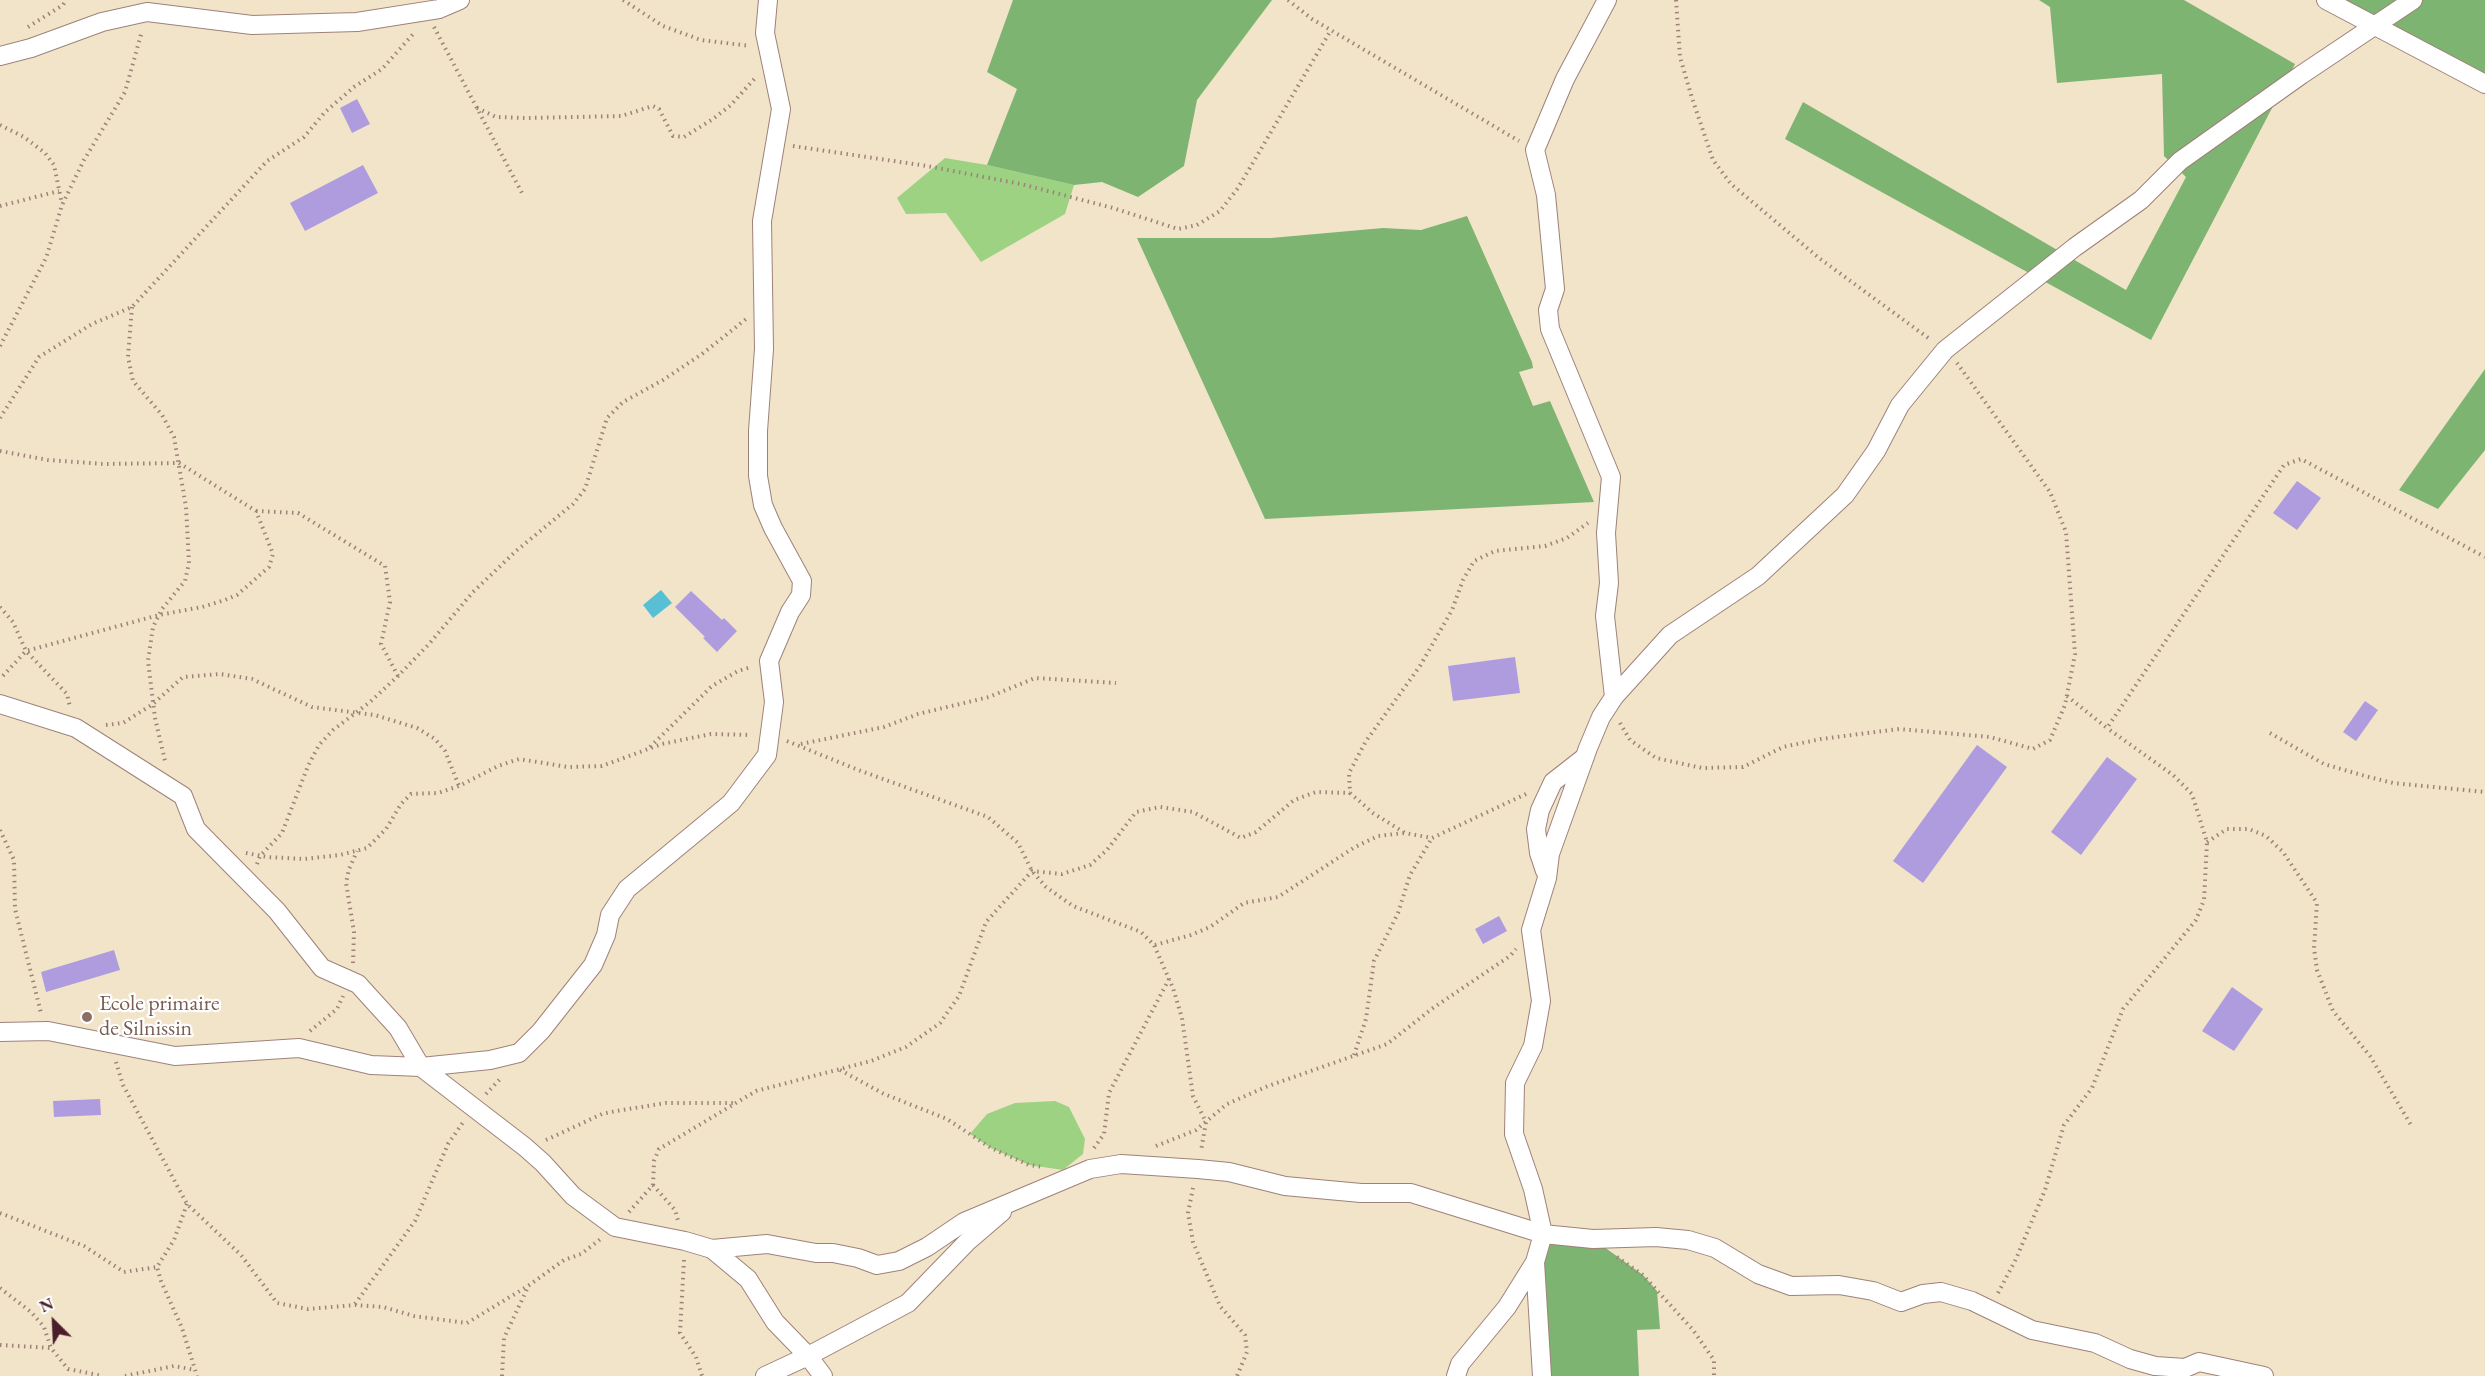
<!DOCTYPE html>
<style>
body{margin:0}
#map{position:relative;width:2485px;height:1376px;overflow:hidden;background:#f2e4c9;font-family:"EB Garamond",serif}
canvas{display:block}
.north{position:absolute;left:24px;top:1292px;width:60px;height:60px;-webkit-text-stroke:4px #fff;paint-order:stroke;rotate:336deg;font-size:16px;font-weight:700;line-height:24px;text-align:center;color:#4a1f2b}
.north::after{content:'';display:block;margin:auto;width:21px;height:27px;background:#4a1f2b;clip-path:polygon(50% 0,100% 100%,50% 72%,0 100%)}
</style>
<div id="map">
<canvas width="2485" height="1376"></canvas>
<div class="north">N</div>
</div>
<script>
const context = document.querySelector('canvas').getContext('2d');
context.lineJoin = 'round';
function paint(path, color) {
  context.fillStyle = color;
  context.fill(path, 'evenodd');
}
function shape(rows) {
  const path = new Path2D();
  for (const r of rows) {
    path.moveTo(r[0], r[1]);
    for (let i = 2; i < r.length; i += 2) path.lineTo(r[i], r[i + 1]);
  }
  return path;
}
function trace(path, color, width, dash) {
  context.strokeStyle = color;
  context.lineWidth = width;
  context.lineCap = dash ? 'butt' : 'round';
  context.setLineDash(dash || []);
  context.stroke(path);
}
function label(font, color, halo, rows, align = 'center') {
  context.font = font + ' "EB Garamond",serif';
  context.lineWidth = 4.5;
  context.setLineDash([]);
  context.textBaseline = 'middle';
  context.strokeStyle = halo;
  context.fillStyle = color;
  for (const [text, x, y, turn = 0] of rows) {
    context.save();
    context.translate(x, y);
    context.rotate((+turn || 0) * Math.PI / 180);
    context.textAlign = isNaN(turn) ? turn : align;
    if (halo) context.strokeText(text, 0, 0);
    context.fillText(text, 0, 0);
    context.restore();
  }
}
paint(shape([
 [945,158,987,165,1074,185,1065,214,981,262,946,213,906,214,897,198],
 [1055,1101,1069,1107,1085,1139,1083,1154,1063,1170,1029,1165,991,1148,970,1134,987,1114,1015,1103]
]), '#9dd283');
paint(shape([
 [1013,0,1272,0,1197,100,1184,166,1138,197,1102,182,1074,185,987,165,1017,89,987,72],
 [2039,0,2184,0,2295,64,2151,340,1785,139,1803,102,2126,290,2186,177,2164,156,2162,74,2057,83,2050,7],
 [2343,0,2485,0,2485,79],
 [1467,216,1532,362,1533,368,1519,372,1533,406,1550,401,1594,502,1265,519,1137,238,1271,238,1383,228,1421,230],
 [2485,369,2485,450,2438,509,2399,490],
 [1543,1234,1593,1239,1643,1275,1657,1291,1660,1329,1637,1330,1639,1376,1542,1376]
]), '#7eb471');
paint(shape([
 [661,590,672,603,653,618,643,605]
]), '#58c0d4');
paint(shape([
 [357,99,370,124,352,133,340,108],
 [363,165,378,193,305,231,290,203],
 [2297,481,2321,498,2297,530,2273,513],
 [691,591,722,620,724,618,737,631,717,652,703,638,705,637,675,607],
 [1515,657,1520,693,1453,701,1448,666],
 [2365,701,2378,710,2356,741,2343,732],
 [1977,745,2007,767,1923,883,1893,861],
 [2107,757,2137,779,2081,855,2051,832],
 [1499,916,1507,931,1483,944,1475,929],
 [114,950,120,970,46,992,41,972],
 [2232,987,2263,1009,2234,1051,2202,1031],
 [100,1099,101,1115,54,1117,53,1101]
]), '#af9cde');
const street = shape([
 [1607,0,1565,79,1535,150,1546,195,1555,289,1548,310,1550,329,1611,477,1606,533,1609,583,1605,616,1614,697],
 [2326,0,2485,84],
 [0,56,31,48,102,22,147,12,252,25,357,22,439,9,460,0],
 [0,704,76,728,183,796,196,829,277,911,322,968,358,984,398,1028,421,1067,490,1060,519,1053,541,1031,593,965,606,935,610,915,627,889,731,803,767,755,774,702,769,661,790,612,801,595,802,581,773,528,763,505,758,476,758,431,764,349,762,221,781,109,765,33,768,0],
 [1545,871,1539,853,1536,829,1540,810,1553,782,1585,757],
 [0,1032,48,1031,175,1056,299,1048,371,1065,421,1067,525,1147,543,1163,573,1196,615,1227,685,1241,712,1249,767,1244,816,1253,833,1253,858,1258,877,1265,899,1261,927,1247,964,1222,1090,1169,1121,1164,1198,1169,1229,1172,1285,1186,1361,1193,1411,1193,1543,1234,1593,1239,1656,1237,1688,1240,1715,1248,1758,1274,1791,1286,1839,1285,1873,1291,1901,1302,1923,1294,1941,1292,1972,1301,2032,1330,2095,1343,2130,1359,2155,1366,2185,1368,2199,1362,2264,1376],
 [712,1249,748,1279,775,1322,808,1356,823,1376],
 [1535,1262,1542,1376],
 [765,1376,808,1356,908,1303,967,1242,1002,1212],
 [1456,1376,1460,1364,1507,1307,1535,1262,1543,1234,1533,1189,1514,1134,1515,1083,1533,1046,1541,1001,1531,930,1547,878,1550,854,1588,748,1601,717,1614,697,1670,635,1758,576,1845,495,1876,451,1900,405,1945,350,2075,247,2141,200,2180,161,2301,75,2413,0]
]);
trace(street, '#9e827a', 20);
trace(shape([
 [623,0,663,26,701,40,750,46],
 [1288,0,1312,19,1519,141],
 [1676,0,1680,57,1692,98,1713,160,1731,184,1819,258,1931,340],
 [28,27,63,5,66,0],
 [434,27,522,193],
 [477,108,496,117,525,118,621,116,653,106,659,109,673,136,684,137,713,119,731,105,755,78],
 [0,125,24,137,45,153,54,165,62,204],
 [793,146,927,166,1021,184,1113,208,1178,229,1197,225,1220,211,1238,188,1331,30],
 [0,206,59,191],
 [132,307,128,357,133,381,162,415,174,437,186,507,189,563,185,581,162,609,153,627,148,661,155,718,165,761],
 [0,346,46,258,62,205,84,160,125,92,142,31],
 [0,418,39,357,92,324,132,307,267,161,304,137,325,112,354,87,382,69,415,32],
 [0,451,48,460,104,464,179,463,256,511,273,554,269,567,237,595,225,600,202,607,159,615,26,651,0,679],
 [256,511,298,513,385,566,390,602,381,644,398,676],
 [0,607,13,622,26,651,67,694,70,707],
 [2067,696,2107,728,2284,465,2301,459,2485,557],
 [1620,723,1630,740,1656,758,1702,768,1743,767,1783,747,1821,739,1899,729,1990,737,2033,749,2050,740,2065,705,2075,654,2066,532,2050,492,1957,363],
 [106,725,123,723,153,704,183,677,220,674,252,679,312,707,375,715,417,728,435,739,445,751,459,786],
 [2270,733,2324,764,2365,776,2393,783,2485,792],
 [787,741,861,771,988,817,1018,843,1032,871,1046,887,1073,906,1141,932,1154,945,1173,988,1182,1018,1193,1096,1206,1122,1201,1151],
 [801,744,884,727,918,714,989,697,1035,678,1116,683],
 [650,747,712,686,738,671,751,667],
 [1526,794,1432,838,1405,833,1373,813,1350,793,1349,773,1366,741,1420,666,1452,610,1463,580,1474,561,1495,551,1545,546,1567,538,1588,523],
 [0,830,14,860,15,909,41,1013],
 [2207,842,2227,829,2249,829,2266,836,2283,852,2317,903,2314,948,2317,970,2333,1011,2370,1056,2411,1125],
 [246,853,267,857,304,859,340,855,367,848,386,829,401,804,411,794,438,793,459,786,498,766,519,759,568,767,602,766,662,744,711,734,751,735],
 [257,864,260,856,282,833,308,766,319,745,333,730,370,702,398,676,429,644,473,592,516,551,573,504,585,489,607,418,623,402,663,380,702,354,746,319],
 [1155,945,1191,935,1210,927,1244,903,1278,897,1355,847,1378,836,1404,833],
 [353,963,354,932,346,883,349,869,357,851],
 [310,1031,337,1009,343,996],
 [1354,1055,1366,1019,1374,961,1398,913,1410,875,1432,838],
 [116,1062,123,1085,187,1204,241,1255,277,1303,308,1309,355,1305,383,1307,414,1316,467,1323,528,1286,564,1260,581,1254,602,1238],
 [840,1070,884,1094,947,1119,991,1148,1029,1165,1043,1167],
 [486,1094,501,1078],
 [546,1140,602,1114,616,1111,666,1103,735,1103],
 [1156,1146,1196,1130,1227,1104,1268,1086,1387,1044,1433,1008,1510,956,1516,949],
 [1094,1148,1104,1134,1109,1093,1169,979],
 [653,1185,675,1210,678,1221],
 [1193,1188,1188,1213,1193,1242,1220,1306,1245,1335,1247,1352,1237,1376],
 [187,1204,174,1240,157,1267,161,1281,182,1328,197,1376],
 [629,1212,653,1185,654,1161,659,1149,756,1091,871,1061,906,1047,940,1023,959,996,986,922,1032,871,1062,874,1090,865,1107,850,1136,812,1160,807,1193,812,1241,838,1256,832,1294,800,1316,792,1350,793],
 [0,1213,84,1246,124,1272,157,1267],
 [1617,1257,1643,1275,1693,1330,1714,1360,1714,1376],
 [684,1260,680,1333,696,1357,702,1376],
 [0,1288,31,1312,44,1327,51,1348],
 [1998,1293,2016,1259,2045,1190,2064,1125,2092,1088,2123,1009,2196,920,2204,900,2207,842,2192,794,2173,775,2107,728],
 [355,1304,415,1221,448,1144,464,1121],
 [0,1345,51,1348,68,1369,103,1376],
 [125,1376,174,1366,195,1370],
 [502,1376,504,1338,528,1287]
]), '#9e827a', 4, [1.5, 4.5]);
trace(street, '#fff', 18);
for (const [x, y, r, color] of [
 [87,1017,6,"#8d6e63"]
]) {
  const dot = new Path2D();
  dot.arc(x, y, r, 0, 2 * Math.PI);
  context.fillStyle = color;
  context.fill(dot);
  trace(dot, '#fff', 2);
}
label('22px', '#785e54', '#fff', [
 ["Ecole primaire",99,1004],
 ["de Silnissin",99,1029]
], 'left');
</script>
